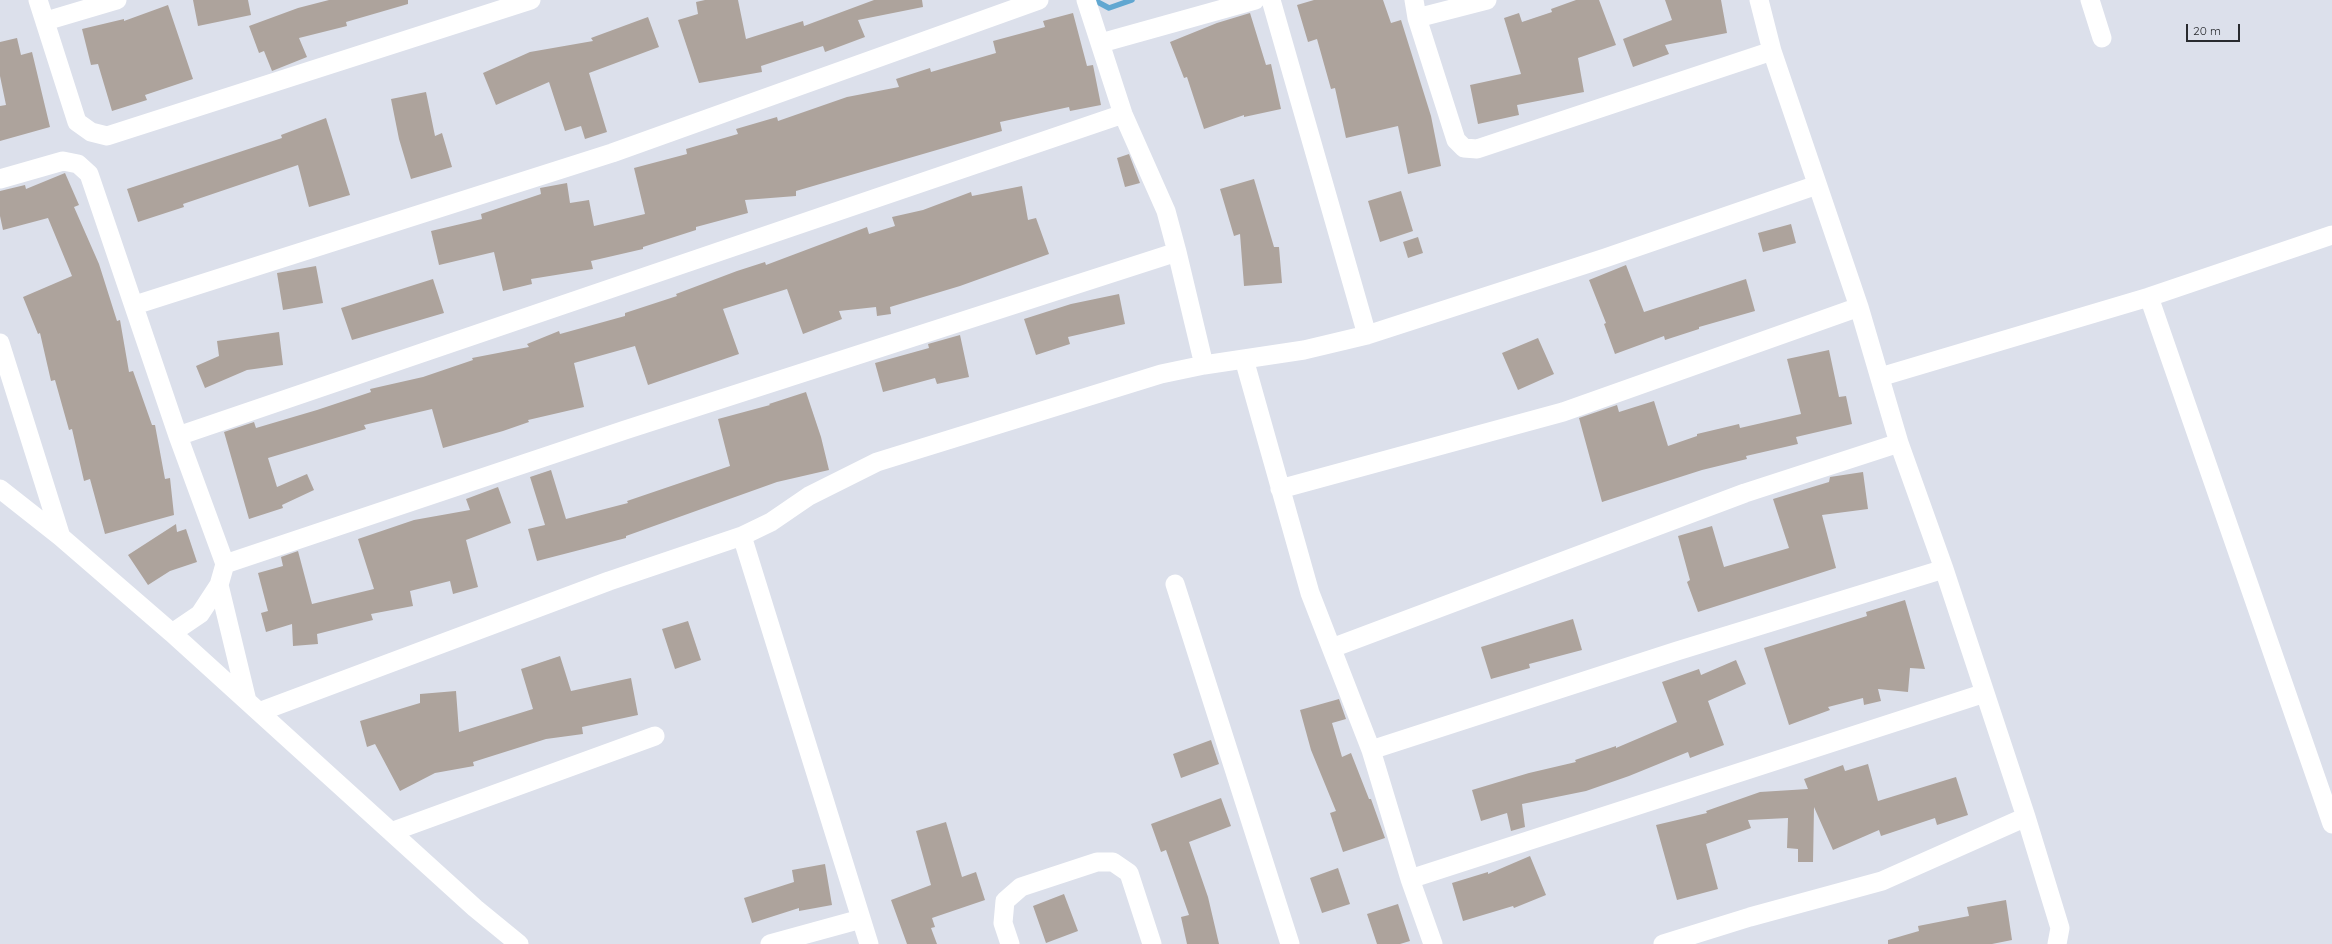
<!DOCTYPE html>
<style>
body{margin:0}
#map{position:relative;width:2332px;height:944px;overflow:hidden;background:#dce0eb;font-family:Quicksand,sans-serif}
canvas{display:block}
.scale{position:absolute;left:2186px;top:24px;width:54px;height:18px;box-sizing:border-box;border:2px solid #292b2f;border-top:0;padding-left:5px;font-size:12px;line-height:14px;white-space:nowrap;color:#292b2f;-webkit-text-stroke:3px #dce0eb;paint-order:stroke}
</style>
<div id="map">
<canvas width="2332" height="944"></canvas>
<div class="scale">20 m</div>
</div>
<script>
const context = document.querySelector('canvas').getContext('2d');
context.lineJoin = 'round';
function shape(rows) {
  const path = new Path2D();
  for (const r of rows) {
    path.moveTo(r[0], r[1]);
    for (let i = 2; i < r.length; i += 2) path.lineTo(r[i], r[i + 1]);
  }
  return path;
}
function trace(path, color, width, dash) {
  context.strokeStyle = color;
  context.lineWidth = width;
  context.lineCap = dash ? 'butt' : 'round';
  context.setLineDash(dash || []);
  context.stroke(path);
}
function paint(path, color) {
  context.fillStyle = color;
  context.fill(path, 'evenodd');
}
trace(shape([
 [1094,0,1109,8,1132,0]
]), '#61a7d1', 5.5);
paint(shape([
 [193,0,248,0,251,15,198,26],
 [329,0,408,0,408,4,346,22,347,26,299,38,307,57,272,71,264,51,259,53,249,26,298,8],
 [705,0,738,0,746,39,803,21,804,26,874,0,922,0,923,7,858,20,865,37,825,52,823,46,761,66,762,72,699,83,678,20,698,14,696,2],
 [1314,0,1383,0,1391,23,1401,20,1431,116,1441,166,1408,174,1398,126,1346,138,1335,88,1331,89,1317,39,1308,42,1297,5],
 [1576,0,1599,0,1616,45,1578,58,1584,92,1517,105,1519,115,1478,124,1470,85,1521,74,1504,18,1519,13,1522,22,1552,12,1551,9],
 [1665,0,1721,0,1727,33,1665,45,1669,54,1633,67,1623,39,1672,20],
 [168,5,193,79,145,95,147,100,112,111,98,64,91,65,82,29,124,19,124,21],
 [1073,13,1087,66,1093,65,1101,105,1070,111,1069,107,1000,122,1002,131,796,191,796,196,745,200,748,213,696,227,696,230,643,247,643,249,591,261,593,269,531,279,532,284,503,291,494,252,439,265,431,231,482,219,481,214,541,194,540,188,567,183,570,203,589,200,594,226,645,214,634,168,687,154,686,149,738,134,736,129,777,117,778,121,847,97,899,87,896,79,930,68,931,72,996,53,993,41,1045,27,1043,21],
 [1250,13,1266,65,1271,64,1281,109,1244,117,1244,115,1204,129,1187,77,1184,78,1170,42,1217,23],
 [648,17,659,47,589,73,607,132,585,139,581,126,565,131,549,82,496,105,483,73,530,52,593,41,591,38],
 [17,38,21,55,32,52,50,127,0,141,0,106,6,105,0,76,0,42],
 [426,92,435,136,442,133,452,167,411,179,399,139,391,99],
 [326,118,350,195,309,207,298,165,183,204,184,207,138,222,127,189,282,138,281,135],
 [1129,154,1140,183,1125,187,1117,158],
 [65,173,79,205,74,207,99,264,117,321,120,320,129,372,133,371,152,425,155,425,165,479,170,478,174,515,105,534,90,479,84,481,72,429,69,430,55,380,51,381,40,333,38,334,23,297,72,276,48,218,3,230,0,216,0,191,25,185,26,189],
 [1254,179,1274,247,1279,247,1282,283,1244,286,1240,234,1234,236,1220,189],
 [1022,186,1028,220,1036,218,1049,254,960,286,890,307,891,314,877,316,876,307,839,311,842,319,803,334,787,289,723,309,739,354,648,385,635,346,574,363,584,407,528,420,529,422,503,431,443,448,432,409,364,425,366,429,268,458,277,487,307,474,314,490,282,505,283,508,249,519,224,432,254,422,256,428,317,410,371,392,370,389,423,377,473,360,472,358,529,347,527,344,559,331,560,334,625,316,625,313,677,296,676,294,737,271,765,262,766,265,867,227,869,234,895,226,892,217,923,210,971,192,972,196],
 [1401,191,1413,231,1380,242,1368,201],
 [1791,224,1796,243,1763,252,1758,233],
 [1418,237,1423,253,1408,258,1403,242],
 [1626,265,1644,312,1746,279,1755,311,1699,327,1699,329,1665,340,1664,336,1615,354,1604,324,1606,323,1589,280],
 [316,266,323,303,283,310,277,273],
 [433,279,444,313,352,340,341,308],
 [1119,294,1125,324,1068,337,1070,344,1036,355,1024,319,1071,304],
 [279,332,283,365,247,370,205,388,196,366,219,356,217,341],
 [960,335,969,377,937,384,935,378,883,392,875,363,929,348,928,344],
 [1538,338,1554,374,1518,390,1502,353],
 [1829,350,1839,397,1846,396,1852,424,1796,437,1798,444,1746,456,1747,459,1702,470,1602,502,1579,418,1617,405,1619,412,1654,401,1668,446,1697,436,1697,434,1739,424,1740,428,1801,414,1787,359],
 [806,392,821,437,829,470,777,482,626,536,626,538,537,561,528,529,545,525,530,477,551,470,566,519,628,503,627,501,730,466,718,419,770,405,769,404],
 [1863,472,1868,509,1822,515,1836,568,1698,612,1687,582,1690,580,1678,536,1712,526,1724,567,1789,548,1773,499,1829,482,1830,477],
 [498,487,511,523,466,540,478,587,453,594,450,581,410,591,413,606,371,614,373,620,317,634,318,644,293,646,292,624,266,632,261,613,268,611,258,573,283,566,281,557,298,551,312,604,374,589,358,539,414,520,470,510,466,499],
 [176,524,177,532,186,529,197,562,170,571,148,585,128,555],
 [1905,600,1925,669,1910,668,1908,692,1878,689,1881,701,1864,705,1863,698,1828,707,1830,710,1789,725,1764,648,1867,616,1866,612],
 [1573,619,1582,650,1529,664,1530,668,1491,679,1481,647],
 [688,621,701,660,675,669,662,629],
 [560,656,571,691,631,678,638,715,582,727,583,734,546,739,473,762,474,766,435,773,400,791,375,744,367,747,360,721,420,703,420,694,456,691,459,732,533,709,521,669],
 [1736,660,1746,684,1708,701,1724,745,1690,758,1688,752,1629,776,1586,791,1522,804,1525,827,1511,831,1507,813,1481,821,1472,790,1529,773,1576,762,1575,760,1616,746,1616,748,1677,722,1662,682,1699,669,1701,675],
 [1339,699,1346,719,1332,723,1342,757,1351,753,1369,799,1371,799,1385,838,1343,852,1330,813,1336,811,1311,750,1300,710],
 [1211,740,1219,764,1181,778,1173,754],
 [1868,764,1878,801,1956,777,1968,815,1937,825,1935,818,1881,836,1879,830,1833,850,1814,807,1813,862,1798,862,1798,849,1787,848,1788,818,1748,820,1751,828,1706,844,1718,889,1677,900,1656,825,1707,813,1706,811,1760,792,1808,789,1804,779,1843,765,1845,771],
 [1221,798,1231,826,1189,842,1208,897,1219,944,1187,944,1181,917,1189,915,1166,850,1161,852,1151,824],
 [946,822,962,877,976,872,985,900,932,918,935,927,931,928,937,944,907,944,891,900,931,885,916,831],
 [1530,856,1546,895,1514,908,1513,906,1463,921,1452,883,1488,872,1488,874],
 [825,864,832,905,799,911,799,908,752,923,744,898,794,882,792,870],
 [1338,868,1350,904,1322,913,1310,878],
 [1064,894,1078,931,1046,943,1033,906],
 [2006,900,2012,940,1992,944,1888,944,1888,940,1919,931,1918,926,1969,916,1967,907],
 [1398,904,1410,941,1400,944,1377,944,1367,914]
]), '#ada39c');
trace(shape([
 [38,0,77,122,91,132,107,136,531,0],
 [1271,0,1367,335],
 [1414,0,1417,18,1456,140,1464,148,1477,149,1772,51],
 [1759,0,1772,51,1859,307,1899,443,1944,569,2026,817,2060,928,2057,944],
 [2090,0,2102,38],
 [1417,18,1487,0],
 [46,21,117,0],
 [1101,43,1255,0],
 [0,179,63,161,78,164,89,174,178,436,225,564,219,585,200,614,172,633],
 [2149,297,2332,824],
 [135,305,612,153,1039,0],
 [0,343,61,537],
 [1244,359,1310,593,1371,750,1410,879,1433,944],
 [1204,365,1304,350,1367,335,1605,258,1817,185],
 [1880,377,2149,297,2332,235],
 [178,436,1123,114],
 [0,489,61,537,172,633,475,908,519,944],
 [1280,489,1563,412,1859,307],
 [742,536,869,944],
 [225,564,625,430,1177,252,1166,211,1123,114,1086,0],
 [1175,584,1290,944],
 [219,585,247,701],
 [1332,648,1745,493,1899,443],
 [259,712,609,581,742,536,771,522,809,496,877,462,1161,374,1204,365,1177,252],
 [1371,750,1677,651,1944,569],
 [391,832,655,736],
 [1410,879,1985,693],
 [770,944,861,919],
 [1010,944,1003,923,1005,901,1021,887,1097,862,1113,862,1129,873,1152,944],
 [1663,944,1750,917,1882,881,2026,817]
]), '#fff', 19);
</script>
